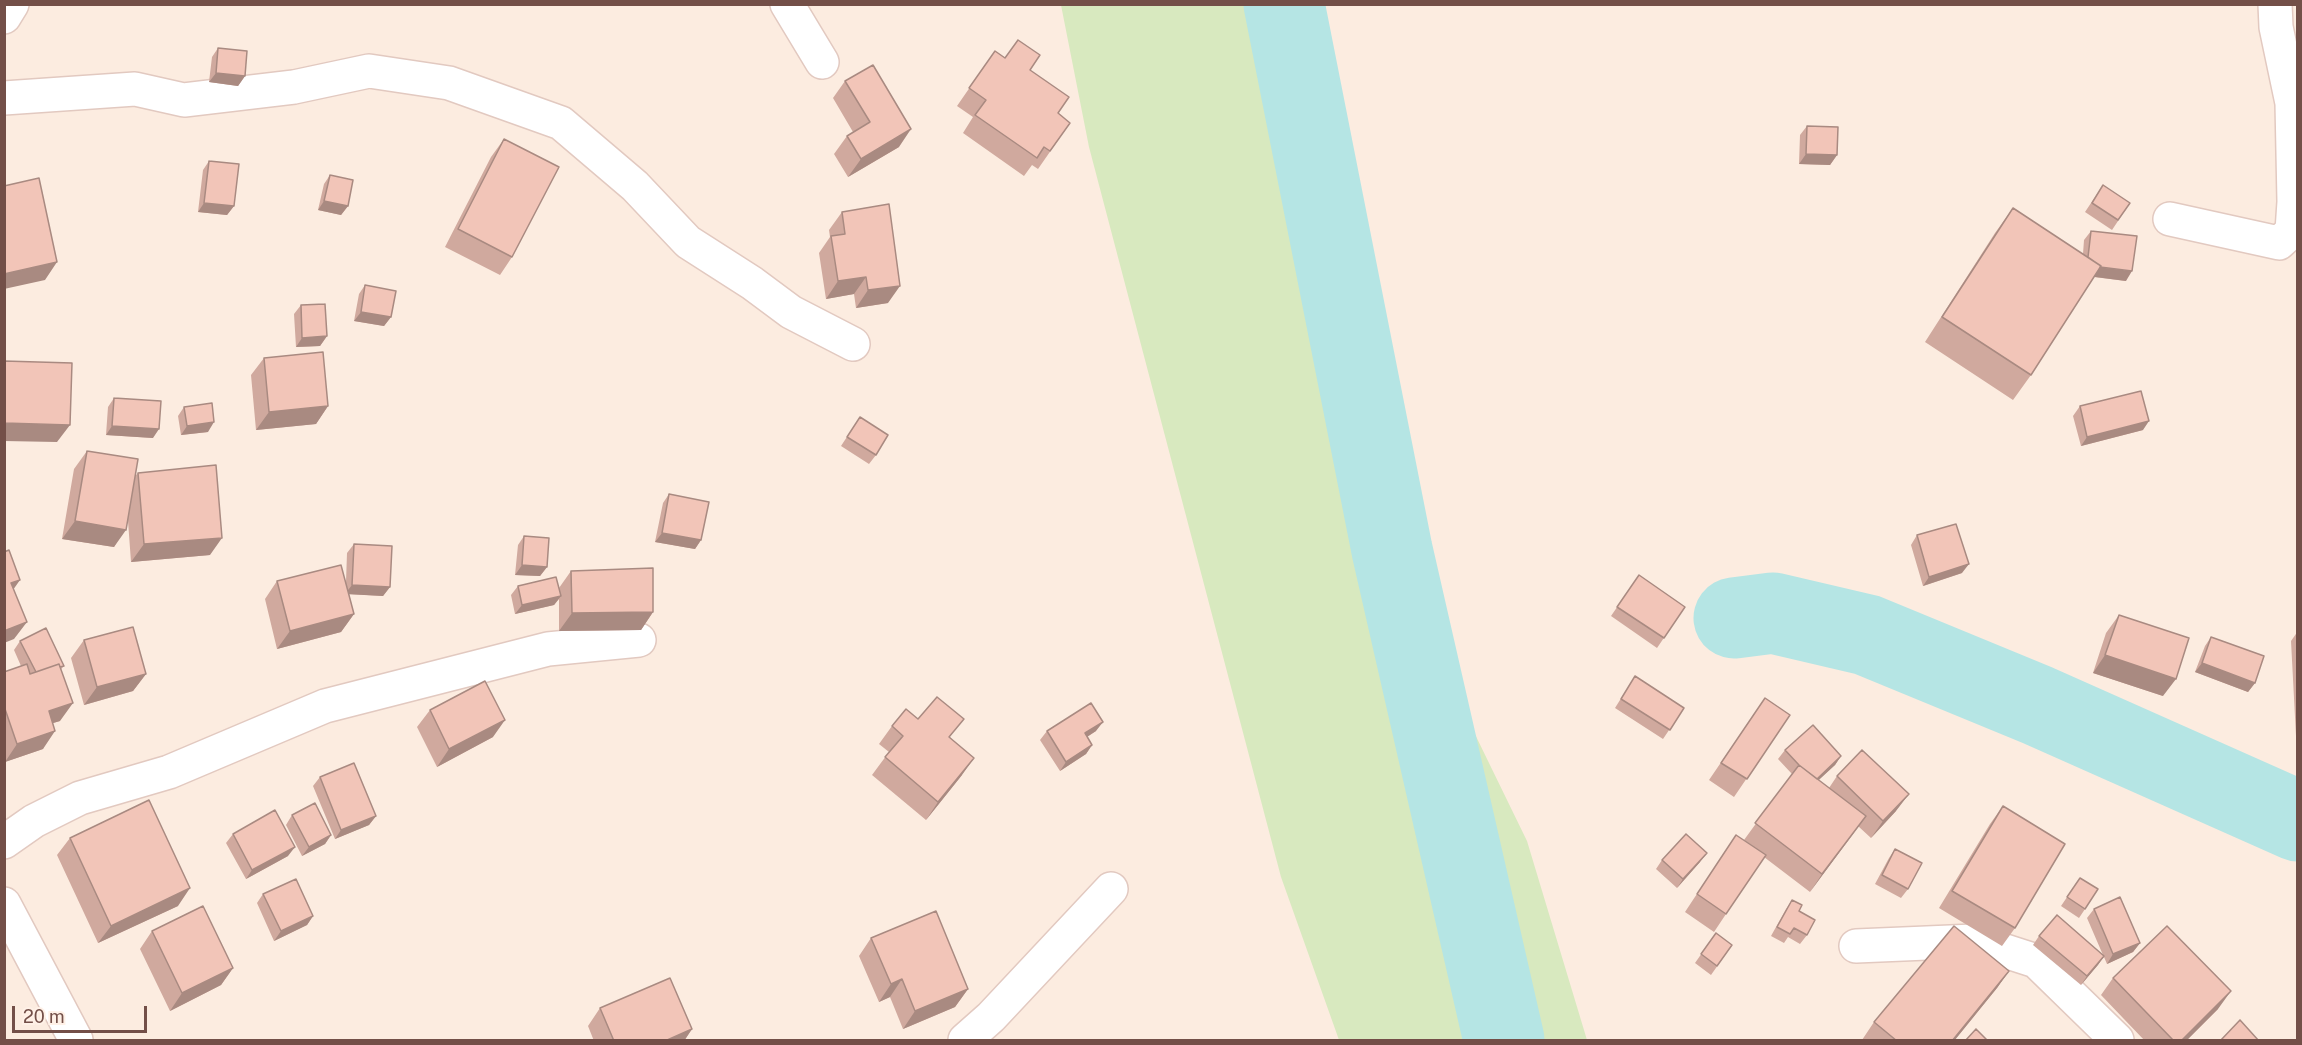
<!DOCTYPE html>
<style>
body{margin:0}
#map{position:relative;width:2302px;height:1045px;overflow:hidden;background:#fcece0;font-family:"Public Sans",sans-serif}
canvas{display:block}
.frame{position:absolute;inset:0;border:6px solid #734f48;pointer-events:none}
.scale{position:absolute;left:12px;top:1006px;width:135px;height:27px;box-sizing:border-box;border:3px solid #734f48;border-top:0;padding-left:8px;font-size:18px;line-height:21px;white-space:nowrap;color:#734f48;-webkit-text-stroke:4px #fff1e7;paint-order:stroke}
</style>
<div id="map">
<canvas width="2302" height="1045"></canvas>
<div class="frame"></div>
<div class="scale">20 m</div>
</div>
<script>
const context = document.querySelector('canvas').getContext('2d');
context.lineJoin = 'round';
function paint(path, color) {
  context.fillStyle = color;
  context.fill(path, 'evenodd');
}
function shape(rows) {
  const path = new Path2D();
  for (const r of rows) {
    path.moveTo(r[0], r[1]);
    for (let i = 2; i < r.length; i += 2) path.lineTo(r[i], r[i + 1]);
  }
  return path;
}
function trace(path, color, width, dash) {
  context.strokeStyle = color;
  context.lineWidth = width;
  context.lineCap = dash ? 'butt' : 'round';
  context.setLineDash(dash || []);
  context.stroke(path);
}
paint(shape([
 [1061,5,1287,5,1287,26,1393,566,1527,841,1587,1040,1339,1040,1281,877,1089,147]
]), '#d8e9bf');
trace(shape([
 [1284,4,1392,550,1504,1040],
 [1734,618,1773,613,1867,635,2037,705,2298,821]
]), '#b5e5e4', 81);
const minor = shape([
 [787,4,822,62],
 [4,17,12,4],
 [4,98,135,89,184,100,294,87,369,71,449,83,561,123,635,186,688,242,752,283,791,312,853,344],
 [2170,219,2279,243,2292,231,2294,202,2292,103,2276,27,2275,4],
 [4,842,34,821,80,798,169,772,325,706,548,649,639,640],
 [4,904,76,1040],
 [1856,946,1974,941,2036,961,2117,1040],
 [965,1040,991,1017,1111,889]
]);
trace(minor, '#e2c9c0', 36);
trace(minor, '#fff', 33);
paint(shape([
 [218,48,245,76,238,86,209,82,212,57],
 [995,51,1005,58,1030,70,1058,113,1070,123,1038,169,1032,165,1024,176,963,133,973,117,957,106],
 [845,81,899,147,848,177,834,154,847,136,853,132,833,98],
 [1807,126,1837,155,1830,165,1799,164,1800,135],
 [504,139,512,257,500,275,445,247,491,157],
 [209,161,234,206,227,215,198,212,203,170],
 [330,175,348,206,341,215,318,210,324,184],
 [2103,185,2130,203,2112,230,2085,212],
 [2013,208,2083,254,2084,240,2091,231,2126,281,2094,277,2031,375,2013,400,1925,342,1995,233],
 [842,212,888,303,856,308,854,294,826,299,819,253,830,237,829,230],
 [365,285,391,317,384,326,354,321,359,294],
 [301,305,327,336,320,346,296,347,294,314],
 [264,358,328,406,316,424,256,430,251,375],
 [114,398,153,438,106,435,108,407],
 [2080,406,2143,430,2081,446,2073,416],
 [184,407,208,432,181,435,178,416],
 [860,417,876,455,869,464,841,446],
 [87,451,135,476,138,473,210,555,131,562,128,521,114,547,62,539,74,469],
 [669,494,701,540,695,549,655,542,663,503],
 [1917,535,1962,573,1923,586,1911,545],
 [524,536,547,567,540,576,515,575,518,545],
 [354,544,390,587,383,596,349,594,354,614,341,632,277,649,265,599,277,581,346,582,347,553],
 [571,571,653,612,641,630,559,631,559,599,554,605,515,614,511,595,518,586,559,588],
 [1639,575,1685,607,1657,648,1611,616],
 [2119,615,2163,696,2093,673,2106,633],
 [2298,631,2298,736,2296,736,2291,641],
 [2211,637,2255,683,2248,692,2195,672,2205,646],
 [84,640,146,674,133,691,84,705,71,658],
 [20,641,64,666,61,669,60,721,53,723,43,749,5,762,4,672,21,666,14,650],
 [1635,676,1684,708,1663,739,1615,708],
 [1765,698,1790,715,1734,797,1709,780],
 [430,710,493,737,437,767,417,727],
 [918,719,951,738,962,775,926,820,872,775,889,752,879,744,892,726],
 [1047,731,1096,731,1087,737,1092,745,1086,754,1060,771,1040,740],
 [1785,750,1841,756,1835,765,1818,780,1829,788,1837,776,1896,811,1871,838,1858,826,1810,892,1764,857,1714,932,1685,912,1724,853,1744,840,1792,774,1778,759],
 [320,777,376,816,369,825,335,839,313,786],
 [2003,806,2015,928,2002,946,1939,908,1990,824],
 [292,815,331,835,325,844,302,856,286,825],
 [233,834,288,856,246,879,226,843],
 [70,838,178,906,98,943,57,855],
 [1895,849,1908,889,1901,898,1875,884,1889,858],
 [1662,860,1700,862,1677,888,1656,869],
 [2080,878,2085,909,2079,918,2061,906],
 [263,894,313,916,307,925,274,941,257,903],
 [1792,900,1799,911,1807,935,1800,944,1788,937,1784,943,1771,936,1786,909],
 [2094,909,2140,943,2133,952,2107,964,2104,957,2081,985,2033,945,2039,936,2103,955,2087,918],
 [152,931,233,968,221,985,170,1011,140,949],
 [1716,933,1732,945,1711,975,1695,963],
 [871,938,968,989,955,1007,903,1029,890,997,879,1002,859,956],
 [2009,971,1997,988,1954,1041,1863,1041,1862,1040,1874,1022],
 [2113,978,2218,1009,2186,1041,2145,1041,2101,995],
 [600,1008,692,1029,684,1041,594,1041,588,1026]
]), '#d0a99e');
paint(shape([
 [216,73,245,76,238,86,209,82],
 [911,129,899,147,848,177,861,159],
 [1806,154,1837,155,1830,165,1799,164],
 [324,201,348,206,341,215,318,210],
 [204,203,234,206,227,215,198,212],
 [57,262,45,280,4,289,4,274],
 [2087,266,2132,271,2126,281,2080,275],
 [866,277,854,294,826,299,838,281],
 [900,286,888,303,856,308,868,290],
 [361,312,391,317,384,326,354,321],
 [327,336,320,346,296,347,302,338],
 [328,406,316,424,256,430,269,412],
 [2149,421,2143,430,2081,446,2087,437],
 [214,422,208,432,181,435,187,426],
 [4,423,70,425,57,442,4,441],
 [112,426,159,429,153,438,106,435],
 [75,521,126,530,114,547,62,539],
 [662,533,701,540,695,549,655,542],
 [222,538,210,555,131,562,144,544],
 [1969,564,1962,573,1923,586,1929,577],
 [522,565,547,567,540,576,515,575],
 [20,580,8,597,11,583],
 [352,585,390,587,383,596,345,594],
 [561,596,554,605,515,614,522,605],
 [653,612,641,630,559,631,572,613],
 [354,614,341,632,277,649,290,631],
 [27,622,14,639,4,643,4,631],
 [2105,655,2176,679,2163,696,2093,673],
 [2202,663,2255,683,2248,692,2195,672],
 [146,674,133,691,84,705,97,687],
 [73,703,60,721,36,728,49,711],
 [505,720,493,737,437,767,449,749],
 [1103,722,1096,731,1079,742,1085,733],
 [55,731,43,749,5,762,17,744],
 [1092,745,1086,754,1060,771,1066,762],
 [1841,756,1835,765,1807,791,1814,781],
 [974,758,962,775,926,820,938,802],
 [1909,794,1896,811,1871,838,1883,821],
 [376,816,369,825,335,839,341,830],
 [1866,816,1853,834,1810,892,1822,874],
 [331,835,325,844,302,856,309,847],
 [295,847,288,856,246,879,252,870],
 [1707,853,1700,862,1677,888,1683,879],
 [190,888,178,906,98,943,111,926],
 [313,916,307,925,274,941,281,931],
 [2140,943,2133,952,2107,964,2113,954],
 [2104,956,2098,965,2081,985,2087,976],
 [233,968,221,985,170,1011,182,993],
 [2009,971,1997,988,1954,1041,1952,1041],
 [902,979,890,997,879,1002,891,984],
 [968,989,955,1007,903,1029,915,1011],
 [2231,991,2218,1009,2186,1041,2181,1041],
 [692,1029,684,1041,665,1041]
]), '#a98a81');
const building = shape([
 [1018,40,1040,55,1030,70,1069,97,1058,113,1070,123,1050,151,1044,147,1037,158,975,115,986,100,969,88,995,51,1005,58,1018,40],
 [218,48,247,51,245,76,216,73,218,48],
 [873,65,911,129,861,159,847,136,870,122,845,81,873,65],
 [1807,126,1838,127,1837,155,1806,154,1807,126],
 [504,139,559,167,512,257,458,229,504,139],
 [209,161,239,164,234,206,204,203,209,161],
 [330,175,353,180,348,206,324,201,330,175],
 [39,178,57,262,4,274,4,186,39,178],
 [2103,185,2130,203,2118,220,2092,203,2103,185],
 [889,204,900,286,868,290,866,277,838,281,831,236,845,234,842,212,889,204],
 [2013,208,2101,266,2031,375,1942,317,2013,208],
 [2091,231,2137,236,2132,271,2100,267,2101,266,2088,257,2091,231],
 [365,285,396,291,391,317,361,312,365,285],
 [325,304,327,336,302,338,301,305,325,304],
 [323,352,328,406,269,412,264,358,323,352],
 [4,361,72,363,70,425,4,423,4,361],
 [2141,391,2149,421,2087,437,2080,406,2141,391],
 [114,398,161,401,159,429,112,426,114,398],
 [212,403,214,422,187,426,184,407,212,403],
 [860,417,888,435,876,455,847,437,860,417],
 [87,451,138,459,126,530,75,521,87,451],
 [216,465,222,538,144,544,138,473,216,465],
 [669,494,709,502,701,540,662,533,669,494],
 [1956,524,1969,564,1929,577,1917,535,1956,524],
 [524,536,549,538,547,567,522,565,524,536],
 [354,544,392,546,390,587,352,585,354,544],
 [9,550,20,580,11,583,27,622,4,631,4,552,9,550],
 [341,565,354,614,290,631,277,581,341,565],
 [653,568,653,612,572,613,571,571,653,568],
 [1639,575,1685,607,1664,638,1617,607,1639,575],
 [556,577,561,596,522,605,518,586,556,577],
 [2119,615,2189,638,2176,679,2105,655,2119,615],
 [133,627,146,674,97,687,84,640,133,627],
 [46,628,64,666,60,667,59,664,36,672,20,641,46,628],
 [2211,637,2264,656,2255,683,2202,663,2211,637],
 [27,664,30,674,59,664,73,703,49,711,55,731,17,744,4,706,4,672,27,664],
 [1635,676,1684,708,1670,730,1621,699,1635,676],
 [485,681,505,720,449,749,430,710,485,681],
 [937,697,964,719,949,737,974,758,938,802,885,757,903,736,892,726,906,709,918,719,937,697],
 [1765,698,1790,715,1747,779,1721,763,1765,698],
 [1091,703,1103,722,1085,733,1092,745,1066,762,1047,731,1091,703],
 [1813,725,1841,756,1817,779,1799,765,1785,750,1813,725],
 [1862,750,1909,794,1883,821,1837,776,1862,750],
 [354,763,376,816,341,830,320,777,354,763],
 [1799,765,1866,816,1822,874,1755,823,1799,765],
 [149,800,190,888,111,926,70,838,149,800],
 [315,803,331,835,309,847,292,815,315,803],
 [2003,806,2065,844,2015,928,1952,891,2003,806],
 [275,810,295,847,252,870,233,834,275,810],
 [1686,834,1707,853,1683,879,1662,860,1686,834],
 [1736,835,1766,855,1726,914,1697,894,1736,835],
 [1895,849,1922,863,1908,889,1882,875,1895,849],
 [2080,878,2098,889,2085,909,2067,897,2080,878],
 [296,879,313,916,281,931,263,894,296,879],
 [2120,897,2140,943,2113,954,2094,909,2120,897],
 [1792,900,1802,905,1799,911,1815,920,1807,935,1794,928,1790,934,1777,927,1792,900],
 [203,906,233,968,182,993,152,931,203,906],
 [936,911,968,989,915,1011,902,979,891,984,871,938,936,911],
 [2057,915,2104,956,2087,976,2039,936,2057,915],
 [1954,926,2009,971,1952,1041,1897,1041,1874,1022,1954,926],
 [2167,926,2231,991,2181,1041,2174,1041,2113,978,2167,926],
 [1716,933,1732,945,1717,966,1701,954,1716,933],
 [670,978,692,1029,665,1041,614,1041,600,1008,670,978],
 [2240,1020,2259,1041,2220,1041,2240,1020],
 [1976,1029,1988,1041,1965,1041,1976,1029]
]);
paint(building, '#f2c5b8');
trace(building, '#a98a81', 1.5);
</script>
